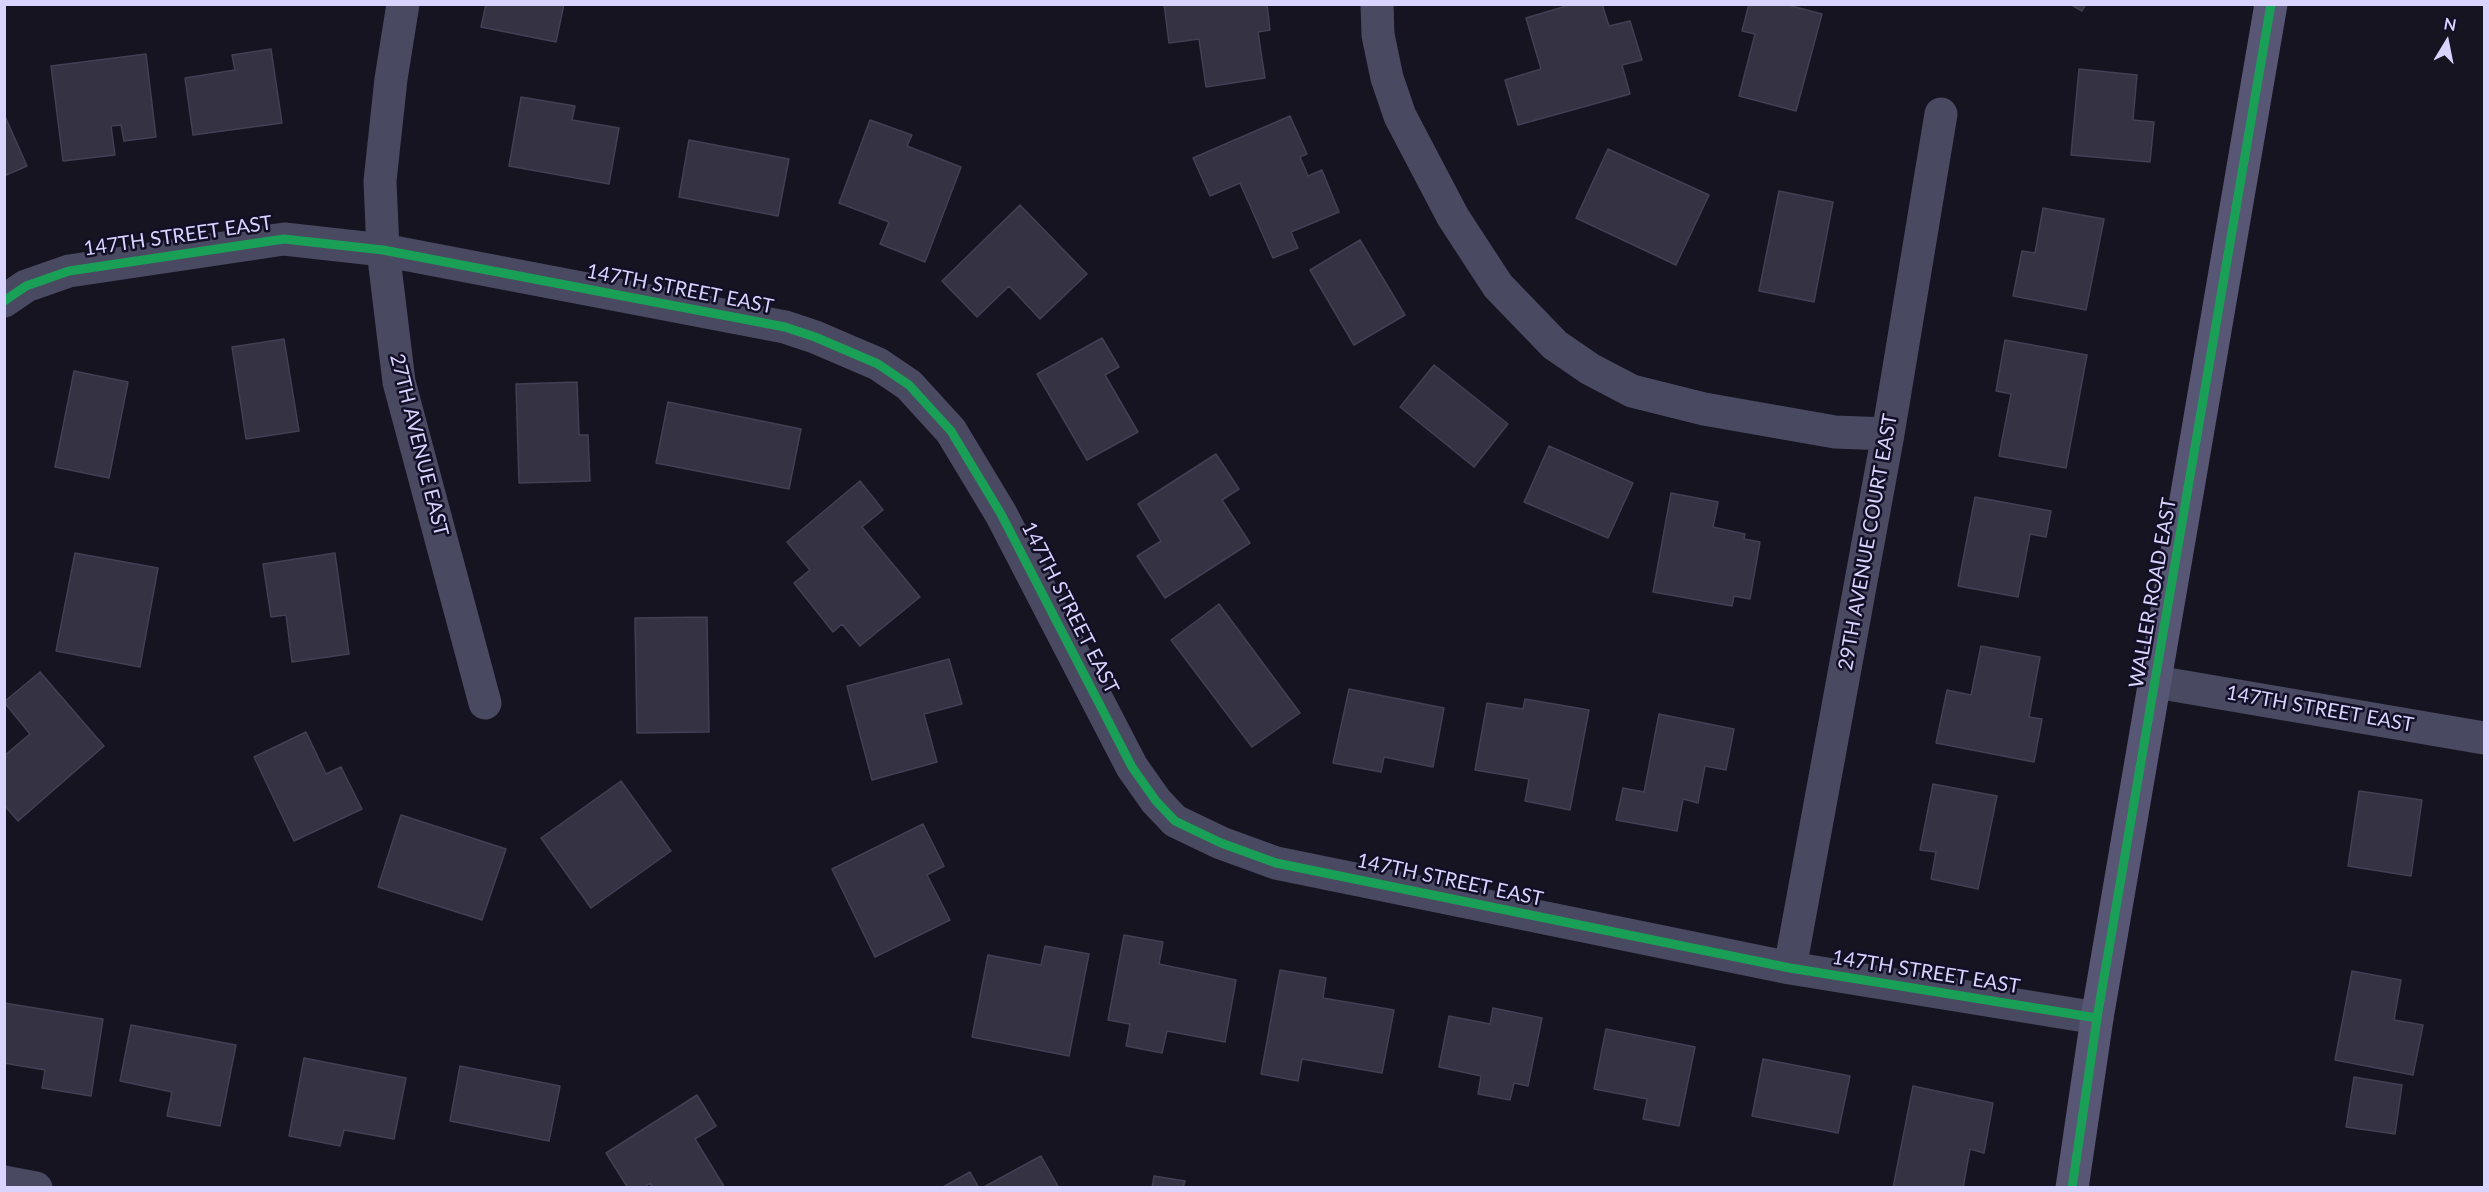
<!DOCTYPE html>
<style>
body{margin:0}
#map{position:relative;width:2489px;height:1192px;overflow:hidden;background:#161421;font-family:Lato,sans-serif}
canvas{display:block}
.frame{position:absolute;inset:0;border:6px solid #d9d4ff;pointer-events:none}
.north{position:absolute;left:2417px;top:12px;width:60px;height:60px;-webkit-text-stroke:4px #130f26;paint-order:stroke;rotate:10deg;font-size:16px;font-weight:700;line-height:24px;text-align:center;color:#d9d4ff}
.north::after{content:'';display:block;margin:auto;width:21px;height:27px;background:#d9d4ff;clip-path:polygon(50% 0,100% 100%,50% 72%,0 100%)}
</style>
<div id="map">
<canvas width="2489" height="1192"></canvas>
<div class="frame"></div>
<div class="north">N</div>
</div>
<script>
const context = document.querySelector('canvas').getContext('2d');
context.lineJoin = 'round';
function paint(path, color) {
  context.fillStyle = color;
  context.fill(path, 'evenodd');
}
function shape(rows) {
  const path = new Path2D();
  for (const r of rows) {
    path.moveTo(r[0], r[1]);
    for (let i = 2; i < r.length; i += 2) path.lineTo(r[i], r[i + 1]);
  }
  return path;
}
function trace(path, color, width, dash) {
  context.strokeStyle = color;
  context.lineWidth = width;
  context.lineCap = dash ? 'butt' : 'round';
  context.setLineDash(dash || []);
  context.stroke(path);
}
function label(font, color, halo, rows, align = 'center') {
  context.font = font + ' Lato,sans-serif';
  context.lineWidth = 5;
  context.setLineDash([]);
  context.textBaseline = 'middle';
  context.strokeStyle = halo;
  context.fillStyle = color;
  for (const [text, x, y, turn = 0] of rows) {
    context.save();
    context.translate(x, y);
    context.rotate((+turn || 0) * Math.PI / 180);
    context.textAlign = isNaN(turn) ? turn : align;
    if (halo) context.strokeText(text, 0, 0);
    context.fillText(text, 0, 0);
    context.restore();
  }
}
const building = shape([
 [486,4,564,4,556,42,481,27,486,4],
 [1164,4,1267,4,1270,30,1258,32,1265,78,1206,87,1199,39,1169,43,1164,4],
 [1573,4,1602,4,1609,26,1630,21,1642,60,1622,65,1630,94,1518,125,1505,80,1541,69,1526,18,1573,4],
 [1749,4,1784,4,1822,14,1796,111,1739,96,1755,34,1742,31,1749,4],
 [2070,4,2086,4,2082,11,2070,4],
 [271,49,282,123,193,135,185,78,235,70,232,55,271,49],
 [146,54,156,137,124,141,121,125,111,126,115,155,63,161,51,66,146,54],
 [2079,69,2137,75,2133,120,2154,122,2150,162,2071,155,2079,69],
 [521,97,575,106,572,120,619,128,609,184,509,166,521,97],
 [4,114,27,166,4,176,4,114],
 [1290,116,1307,154,1300,157,1308,176,1322,170,1339,212,1291,232,1298,248,1273,258,1240,183,1210,196,1193,158,1290,116],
 [870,120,912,135,907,146,961,167,925,262,880,244,889,222,839,203,870,120],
 [689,140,789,159,778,216,679,197,689,140],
 [1608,149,1709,195,1676,265,1576,218,1608,149],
 [1779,191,1833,202,1814,302,1759,291,1779,191],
 [1020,205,1087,274,1040,319,1009,286,977,317,942,281,1020,205],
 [2043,208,2104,219,2086,310,2013,296,2022,251,2035,253,2043,208],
 [1360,240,1405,315,1354,345,1310,270,1360,240],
 [1102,338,1119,367,1105,375,1138,432,1087,460,1037,374,1102,338],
 [284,339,299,431,246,439,232,347,284,339],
 [2005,340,2087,355,2066,468,1999,456,2011,394,1996,391,2005,340],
 [1434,365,1508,424,1474,467,1400,407,1434,365],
 [74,371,128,382,109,478,55,467,74,371],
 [577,382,579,435,588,435,590,481,519,483,516,384,577,382],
 [668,402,801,429,789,489,656,463,668,402],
 [1549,446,1633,483,1608,538,1524,502,1549,446],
 [1216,454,1239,489,1222,500,1250,543,1165,598,1137,556,1161,541,1138,504,1216,454],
 [860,481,883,510,862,527,920,597,860,646,842,624,833,632,794,583,810,570,787,542,860,481],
 [1671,493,1718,502,1713,527,1745,534,1744,539,1760,542,1750,599,1734,596,1732,606,1653,592,1671,493],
 [1975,497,2051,511,2046,537,2030,534,2018,597,1958,586,1975,497],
 [75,553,158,568,140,667,56,651,75,553],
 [335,553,349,654,292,662,286,615,271,617,263,564,335,553],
 [1219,604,1300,713,1252,747,1171,640,1219,604],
 [707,617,709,732,637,733,635,618,707,617],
 [1981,646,2040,657,2029,717,2042,719,2034,762,1936,743,1947,690,1971,695,1981,646],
 [949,659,962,704,924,714,937,762,872,780,847,686,949,659],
 [40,672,104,746,18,821,4,805,4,756,30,734,4,702,40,672],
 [1349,689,1444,708,1433,767,1384,757,1381,772,1333,763,1349,689],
 [1525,699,1589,710,1570,810,1525,801,1529,779,1475,770,1487,703,1523,709,1525,699],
 [1659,714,1734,729,1726,770,1705,766,1698,803,1683,799,1677,831,1616,820,1623,788,1644,792,1659,714],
 [306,732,326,774,341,767,362,809,294,841,254,757,306,732],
 [621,781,671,851,591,908,541,838,621,781],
 [1933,784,1997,796,1978,889,1931,879,1936,852,1920,850,1933,784],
 [2359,791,2422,800,2411,876,2348,866,2359,791],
 [401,815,506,849,482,920,378,887,401,815],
 [923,824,944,866,927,875,950,920,875,957,832,869,923,824],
 [1124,935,1163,942,1159,964,1236,980,1225,1042,1167,1031,1162,1053,1126,1046,1130,1024,1108,1020,1124,935],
 [1045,946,1089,954,1069,1056,972,1037,988,955,1041,965,1045,946],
 [1280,970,1326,978,1323,998,1394,1010,1382,1073,1302,1059,1298,1081,1261,1074,1280,970],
 [2352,971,2401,980,2394,1020,2423,1025,2413,1075,2335,1060,2352,971],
 [4,1003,103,1019,91,1096,42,1088,45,1070,4,1063,4,1003],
 [1493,1008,1542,1018,1528,1086,1514,1083,1510,1100,1478,1094,1481,1076,1439,1067,1449,1016,1490,1024,1493,1008],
 [131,1025,236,1045,220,1126,167,1116,172,1092,120,1081,131,1025],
 [1606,1029,1695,1047,1679,1126,1643,1119,1647,1099,1594,1089,1606,1029],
 [304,1058,406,1078,394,1139,344,1130,340,1146,289,1136,304,1058],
 [1763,1059,1850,1076,1838,1133,1752,1116,1763,1059],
 [460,1066,560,1086,549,1141,450,1121,460,1066],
 [2354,1077,2402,1085,2395,1134,2346,1127,2354,1077],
 [1913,1086,1993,1103,1984,1153,1970,1149,1963,1188,1893,1188,1913,1086],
 [697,1095,716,1126,695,1139,725,1188,653,1188,650,1183,643,1188,628,1188,606,1153,697,1095],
 [1041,1156,1059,1188,982,1188,1041,1156],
 [970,1172,979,1188,944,1188,943,1187,970,1172],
 [1154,1176,1185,1181,1183,1188,1152,1188,1154,1176]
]);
paint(building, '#343243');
trace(building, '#433f54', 1.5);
trace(shape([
 [403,4,391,79,380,181,383,250,399,382,485,703],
 [1377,4,1378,35,1387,78,1400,116,1453,217,1498,286,1555,345,1590,369,1632,391,1704,409,1835,432,1888,434],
 [4,301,26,286,69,271,284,239,383,250,785,327,815,337,878,364,909,385,951,431,1001,514,1132,767,1156,801,1175,821,1221,843,1276,863,1790,968,2097,1018],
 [2156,682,2484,738],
 [1790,968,1888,434,1941,114],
 [4,1182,36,1188]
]), '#4a4962', 33);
trace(shape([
 [2072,1188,2097,1018,2271,4]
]), '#575674', 33);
trace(shape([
 [4,301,26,286,69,271,284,239,383,250,785,327,815,337,878,364,909,385,951,431,1001,514,1132,767,1156,801,1175,821,1221,843,1276,863,1790,968,2097,1018],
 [2072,1188,2097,1018,2271,4]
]), '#1a9f57', 9);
label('20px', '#d9d4ff', '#130f26', [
 ["147TH STREET EAST",178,236,-8],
 ["147TH STREET EAST",680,289,11],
 ["27TH AVENUE EAST",419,445,76],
 ["29TH AVENUE COURT EAST",1868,542,-80],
 ["WALLER ROAD EAST",2153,593,-80],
 ["147TH STREET EAST",1070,608,63],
 ["147TH STREET EAST",2320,709,10],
 ["147TH STREET EAST",1450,880,12],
 ["147TH STREET EAST",1926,972,9]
]);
</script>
